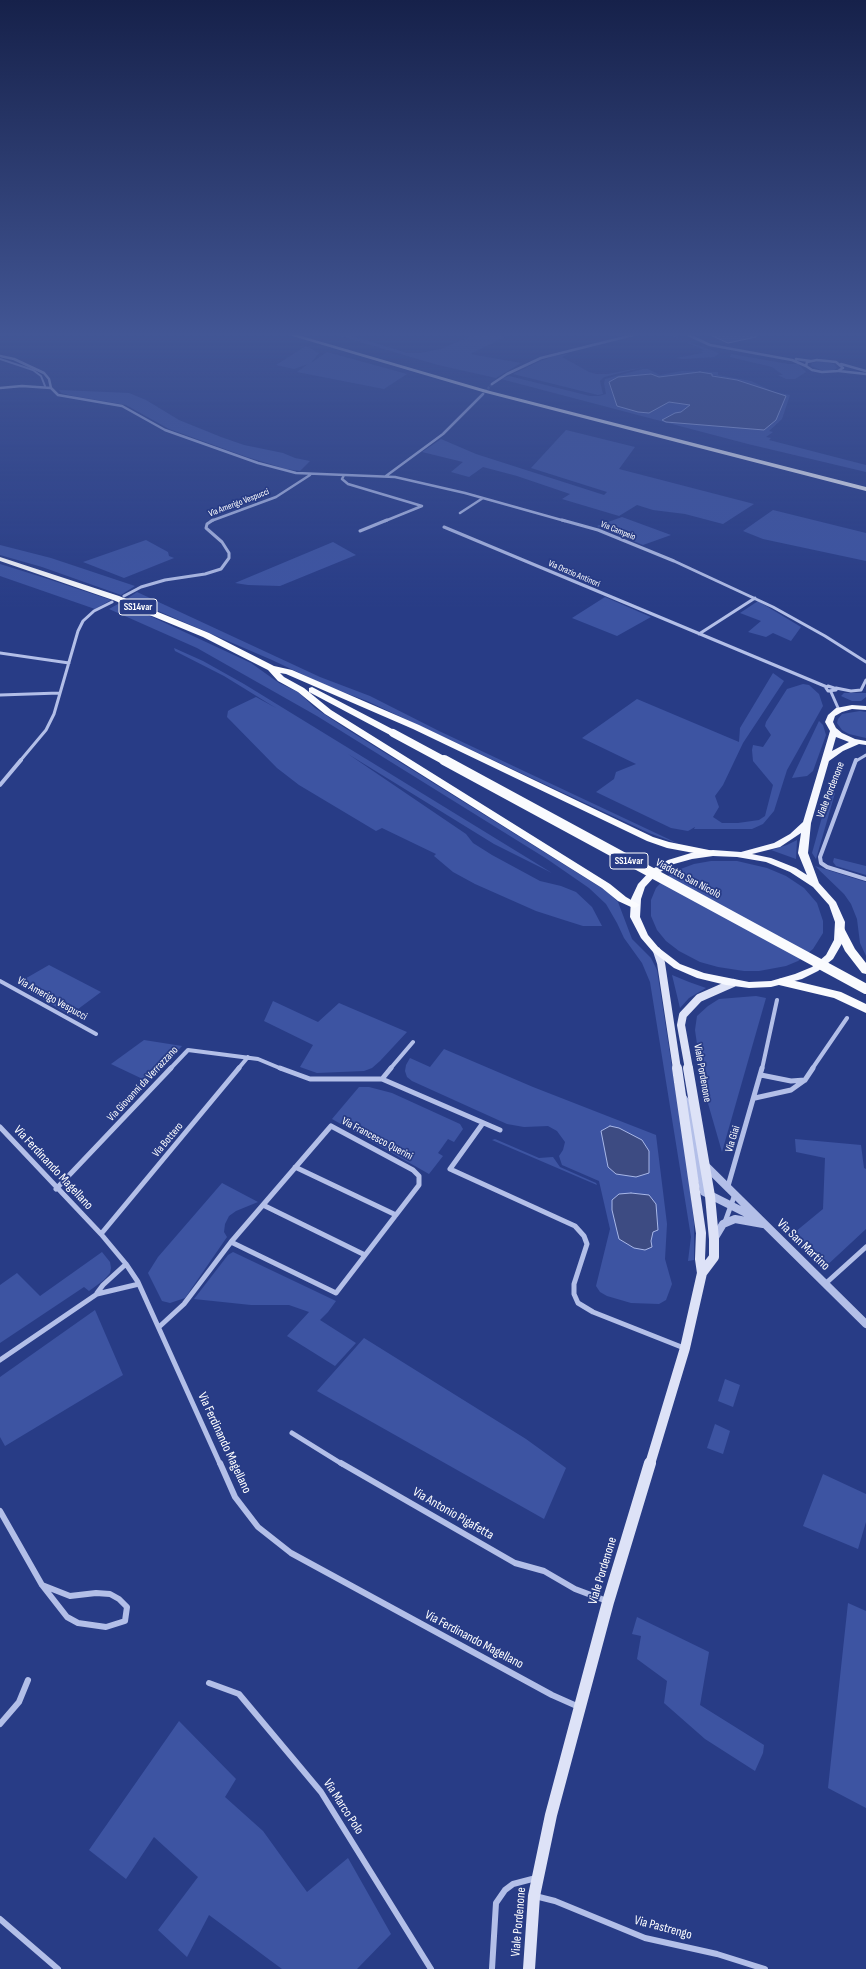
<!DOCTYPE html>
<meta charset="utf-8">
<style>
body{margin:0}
canvas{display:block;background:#283c86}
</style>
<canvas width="866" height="1969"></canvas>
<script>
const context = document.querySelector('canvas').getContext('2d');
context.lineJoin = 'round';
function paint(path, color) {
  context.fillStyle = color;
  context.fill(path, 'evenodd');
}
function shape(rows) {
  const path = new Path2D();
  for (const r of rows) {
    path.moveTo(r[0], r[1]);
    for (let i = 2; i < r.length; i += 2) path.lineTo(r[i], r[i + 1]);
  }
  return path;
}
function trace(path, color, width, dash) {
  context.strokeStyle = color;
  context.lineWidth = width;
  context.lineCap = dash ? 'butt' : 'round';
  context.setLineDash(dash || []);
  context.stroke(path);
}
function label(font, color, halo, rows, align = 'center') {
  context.font = font + ' "Sofia Sans Condensed",sans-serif';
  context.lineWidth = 3.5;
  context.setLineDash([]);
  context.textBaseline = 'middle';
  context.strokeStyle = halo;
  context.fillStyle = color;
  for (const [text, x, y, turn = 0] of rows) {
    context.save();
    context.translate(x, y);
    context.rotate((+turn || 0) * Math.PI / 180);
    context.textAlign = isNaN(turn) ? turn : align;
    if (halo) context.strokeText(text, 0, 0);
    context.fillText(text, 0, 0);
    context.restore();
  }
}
paint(shape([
 [330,333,342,333,407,353,419,353,441,349,478,333,488,333,505,337,470,354,521,363,496,378,438,365],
 [666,333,671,333,682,340,717,352,719,354,714,357,683,359,676,358,703,353,701,351,704,350],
 [306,346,319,353,311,363,327,352,407,374,384,389,297,372,308,364,294,369,276,365],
 [568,354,562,357,589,372,596,374,608,374,644,367,604,377,600,381,603,394,598,395,513,374,538,362,554,356],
 [731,354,788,364,798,364,806,372,795,379,786,379,778,375,783,375,772,367,730,357],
 [821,361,834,364,837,368,834,370,824,371,811,366,812,363],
 [643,369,648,369,660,375,682,371,718,372,718,375,751,381,774,392,790,395,782,419,769,431,773,432,766,437,771,438,769,440,866,465,866,472,748,444,501,379,509,376,590,396,599,396,606,394,604,383,605,379],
 [698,372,737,380,780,395,764,430,666,422,662,420,675,413,681,412,690,405,669,402,649,413,638,412,617,406,613,393,634,376,648,374,657,378],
 [59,390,129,393,146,400,179,420,221,437,244,445,283,453,295,458,310,461,300,471,286,469,247,457,169,429,126,405,73,396,61,393],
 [566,430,635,447,619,469,754,504,723,524,685,514,653,510,637,505,619,516,562,499,570,494,517,476,483,467,469,477,451,472,463,462,422,452,441,439,476,454,604,495,607,492,531,468],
 [773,510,866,533,866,561,791,545,763,539,743,531],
 [622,517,671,535,643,545,597,526],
 [146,540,168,552,169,556,174,558,124,578,83,562],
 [333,542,356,555,280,586,248,585,235,583],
 [0,545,51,558,135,586,121,595,42,567,0,555],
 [0,564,45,578,111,600,95,609,0,576],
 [137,592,320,677,370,696,439,731,679,844,649,833,367,701,327,686,272,660,128,598],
 [605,597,651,617,617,636,572,618],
 [758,601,801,627,791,641,773,633,766,637,748,632,761,621,740,613],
 [118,604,148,615,251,663,279,683,298,692,315,708,345,728,608,892,618,902,632,939,651,958,657,970,687,1164,694,1223,694,1260,688,1261,691,1237,650,982,642,963,624,938,617,923,606,904,589,888,547,859,317,716,197,648,109,609],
 [174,648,203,661,244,684,552,873,494,844,348,754,466,834,473,843,492,855,540,881,561,886,576,892,592,907,602,926,583,926,564,920,536,911,475,884,453,872,434,856,436,854,382,828,376,831,299,785,277,768,227,717,228,711,231,709,256,697,276,708,224,676,175,651],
 [773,673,784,681,743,743,723,785,715,796,719,807,713,817,722,823,738,823,759,820,765,816,773,785,753,761,752,750,753,745,763,747,771,735,765,726,766,722,787,689,803,684,809,685,819,694,823,706,787,770,774,811,763,824,752,829,694,829,695,827,688,831,671,828,596,792,614,779,616,772,636,764,582,738,637,699,739,742,740,728],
 [844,693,866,693,866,697,861,701,852,701,841,696],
 [860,711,866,712,866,738,849,734,842,730,837,723,838,719,842,714],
 [819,721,823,725,826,735,813,771,807,776,792,778],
 [829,792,835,793,816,859,812,853],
 [797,840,796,859,771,850,787,845],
 [834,858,866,866,866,875,836,866,833,862],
 [711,861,737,861,767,868,786,876,804,888,817,903,823,921,823,933,813,949,798,961,786,966,759,971,744,971,718,967,700,962,679,951,666,941,657,930,651,916,651,900,656,888,666,877,678,870,694,864],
 [815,866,866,882,866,956,860,943,857,919,851,904,844,894],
 [49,965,101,992,70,1015,16,984],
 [672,975,689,982,706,988,689,998,680,1008],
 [756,996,766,998,722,1152,703,1086,695,1030,697,1016,708,1006,719,999],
 [273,1001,318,1022,339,1003,407,1032,380,1061,372,1068,364,1071,317,1073,300,1067,313,1045,264,1021],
 [144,1040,182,1046,149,1082,111,1064],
 [444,1049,533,1087,656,1135,667,1224,665,1259,672,1284,666,1300,659,1304,631,1303,607,1296,600,1292,596,1286,610,1229,599,1181,562,1165,559,1156,563,1150,565,1142,557,1131,548,1126,524,1127,507,1124,412,1081,407,1077,405,1071,406,1065,410,1058,430,1067],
 [359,1087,369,1087,392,1093,460,1124,463,1129,454,1142,448,1139,438,1153,443,1156,429,1174,332,1119],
 [495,1139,539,1158,553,1157,560,1167,596,1183,597,1185,492,1140],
 [795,1139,861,1145,864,1168,866,1169,866,1229,823,1269,789,1237,823,1209,825,1158,796,1152],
 [222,1183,258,1202,236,1211,229,1216,225,1224,224,1232,227,1237,185,1298,170,1303,162,1301,148,1273,158,1257],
 [102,1252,110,1262,111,1268,110,1273,104,1280,89,1291,84,1287,0,1343,0,1285,17,1273,40,1296],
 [233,1252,336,1301,328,1312,320,1320,356,1343,335,1366,287,1336,309,1312,289,1305,251,1305,194,1299,228,1255],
 [95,1310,123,1375,5,1446,0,1437,0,1377],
 [364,1338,526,1439,566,1468,544,1519,317,1391],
 [725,1379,740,1385,733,1407,718,1401],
 [715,1424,730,1431,723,1454,707,1448],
 [823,1474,866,1494,866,1522,858,1549,803,1526],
 [848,1603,866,1611,866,1808,828,1788],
 [637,1617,709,1652,700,1705,764,1745,763,1753,755,1771,705,1739,664,1703,667,1681,637,1659,641,1636,632,1634],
 [179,1721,236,1779,225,1797,263,1831,307,1892,348,1858,391,1934,357,1969,282,1969,209,1915,187,1957,158,1930,198,1877,154,1837,126,1879,89,1850]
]), '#3d54a2');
const water = shape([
 [700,372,712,374,712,376,737,380,786,396,776,420,764,430,666,422,662,420,675,413,681,412,690,405,669,402,649,413,638,412,617,406,609,382,618,377,651,374,659,377,700,372],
 [610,1126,619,1128,642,1140,649,1151,649,1173,636,1177,616,1174,608,1167,601,1131,610,1126],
 [631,1193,649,1195,656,1204,658,1230,653,1232,651,1241,652,1247,645,1250,634,1248,619,1239,617,1231,612,1210,612,1200,619,1194,631,1193]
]);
paint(water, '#3d4b82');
trace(water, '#a8b7e8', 1);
trace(shape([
 [0,359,33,370,41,376,45,386]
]), '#a8b7e8', 2);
const building = shape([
 [706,333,756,333,756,337,728,343,706,333]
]);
paint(building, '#5165ad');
trace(building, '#d7def6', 1);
trace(shape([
 [483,394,492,384]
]), '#485998', 2.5, [2.5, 1]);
trace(shape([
 [684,333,710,345,792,360,806,366],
 [0,356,14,359,44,373,49,379,51,388,58,395,122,406,165,430,258,463,296,473,395,477,465,493,565,521],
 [796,359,810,361],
 [817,360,836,362,843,368,838,371,822,372,812,370,806,366,807,362,817,360],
 [841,364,866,371],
 [839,371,866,374],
 [492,384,507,374,541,358,641,333],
 [0,388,22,386,51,388],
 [344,475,342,479,348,484,422,506,385,521],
 [386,476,443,434,483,394],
 [460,513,483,498],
 [211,521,276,497,310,475]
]), '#b3bfe8', 2.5);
trace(shape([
 [562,520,598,530,674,561,773,607,825,636,866,662],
 [444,527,827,687],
 [360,531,387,520],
 [124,596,141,587,165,580,205,574,221,569,229,558,229,553,222,542,206,528,207,524,213,520],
 [699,634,755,598],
 [0,653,69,663],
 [828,686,834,688,836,690,828,691,826,688,828,686],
 [836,688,851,691,861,690,866,680],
 [831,692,839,710],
 [0,695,59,693],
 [20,761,46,730,54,714,78,631,83,621,94,611,112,602],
 [856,761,866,755]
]), '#b3bfe8', 3);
trace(shape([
 [856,760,820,857,821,863,827,867,866,879],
 [0,785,21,760],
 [0,981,96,1034],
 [170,1069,188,1050,258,1059,282,1069],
 [238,1069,248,1057],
 [390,1069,413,1042],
 [762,1069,777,1000],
 [812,1069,847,1018]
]), '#b3bfe8', 4);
trace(shape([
 [280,1068,310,1079,382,1079,500,1130],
 [382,1079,391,1068],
 [805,1080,813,1068],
 [755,1098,791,1090,805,1080,791,1081,761,1075],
 [483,1123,450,1169,575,1226,584,1236,587,1244,574,1284,574,1294,578,1303,593,1312,684,1348],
 [331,1126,413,1170,419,1176,419,1185,336,1293,231,1242,331,1126],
 [0,1127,101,1234,126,1264,138,1282,220,1464],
 [295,1167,396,1215],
 [728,1186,762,1068],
 [56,1189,171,1068],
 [263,1205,365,1255],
 [725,1222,735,1194],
 [101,1234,239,1068],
 [825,1284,866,1247],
 [97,1293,103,1285,126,1264],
 [159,1327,184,1304,231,1242],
 [0,1360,97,1294,139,1284],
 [292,1433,342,1464]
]), '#b3bfe8', 5);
trace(shape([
 [220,1463,235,1497,258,1527,291,1553,552,1695,579,1707],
 [341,1463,515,1563,544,1571,575,1589,607,1601],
 [0,1511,42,1585],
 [42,1585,70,1596,96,1593,110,1594,119,1599,127,1607,125,1621,106,1627,78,1623,67,1617,42,1585],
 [209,1683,239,1694,321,1792,431,1969],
 [0,1724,19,1702,28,1680],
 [535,1896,555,1901,645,1938,717,1954,765,1969],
 [0,1919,58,1969],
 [492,1969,496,1903,505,1890,513,1884,536,1878]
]), '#b3bfe8', 6);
trace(shape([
 [683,1098,688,1105,704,1192,754,1217],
 [704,1164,866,1324],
 [714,1239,723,1224,735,1219,763,1224]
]), '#b3bfe8', 8);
trace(shape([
 [657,951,661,963,677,1069],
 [689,1069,681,1025,683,1015,699,998,733,983]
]), '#dde2f7', 8);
trace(shape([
 [688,1068,710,1196,714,1239,714,1257,702,1273],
 [650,1464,685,1348,702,1273,700,1259,701,1233,677,1068]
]), '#dde2f7', 10);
trace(shape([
 [529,1969,534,1896,551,1815,608,1602,650,1463]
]), '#dde2f7', 12);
paint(shape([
 [852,705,866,706,866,710,852,709,842,712,835,716,833,722,836,728,842,733,855,739,866,741,866,745,859,744,843,751,829,761,811,823,808,853,819,883,836,902,845,922,844,940,833,959,818,971,802,979,771,987,749,988,726,985,697,978,674,968,653,952,641,938,630,917,631,899,638,884,651,870,668,860,691,853,713,850,741,852,774,843,790,834,803,822,830,731,825,722,828,715,836,708,852,705],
 [836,737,849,742,832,751,836,737],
 [801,833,798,853,807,875,796,868,771,858,752,854,780,847,801,833],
 [713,856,737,857,766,862,790,872,813,887,829,905,835,922,834,940,826,955,812,967,795,974,771,981,749,982,704,973,680,964,659,948,648,935,640,917,641,899,645,887,657,874,674,864,692,859,713,856]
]), '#f5f7fe');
paint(shape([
 [0,557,119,596,209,633,274,666,292,670,419,725,653,837,669,842,714,851,715,853,710,856,667,848,647,841,413,729,286,674,280,673,284,677,304,688,331,710,610,884,626,897,640,905,635,908,631,907,618,901,602,888,325,714,298,692,278,681,268,670,203,637,113,600,0,561,0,557],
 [312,687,396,731,397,733,393,736,390,735,309,692,309,688,312,687],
 [840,927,844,928,855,949,866,963,866,974,862,973,845,951,835,930,840,927],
 [783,978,841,992,866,1004,866,1013,834,998,779,985,778,982,779,979,783,978]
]), '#fafbfe');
paint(shape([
 [282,333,291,333,490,391,866,487,866,491,486,393,282,333]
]), '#fff');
trace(shape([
 [393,733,445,761]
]), '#fafbfe', 8);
trace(shape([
 [444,760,866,989]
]), '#fafbfe', 10);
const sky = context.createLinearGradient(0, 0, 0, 608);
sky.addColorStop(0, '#16214a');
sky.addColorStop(0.55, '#425695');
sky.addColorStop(1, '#42569500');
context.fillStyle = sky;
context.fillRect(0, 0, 866, 608);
label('9px', '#fff', '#283c86', [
 ["Via Amerigo Vespucci",239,503,-21],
 ["Via Campeio",618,531,22],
 ["Via Orazio Antinori",574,574,23]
]);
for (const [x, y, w] of [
 [138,607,38],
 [629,861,38]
]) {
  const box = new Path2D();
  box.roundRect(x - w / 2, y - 8, w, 16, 3);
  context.fillStyle = '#283c86';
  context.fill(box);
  trace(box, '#fff', 1);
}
label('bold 10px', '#fff', null, [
 ["SS14var",138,607],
 ["SS14var",629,861]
]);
label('11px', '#fff', '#283c86', [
 ["Viale Pordenone",831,790,-69],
 ["Viadotto San Nicolò",688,879,28],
 ["Via Amerigo Vespucci",52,999,29],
 ["Viale Pordenone",702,1073,80],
 ["Via Giovanni da Verrazzano",143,1084,-47],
 ["Via Francesco Querini",377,1139,28],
 ["Via Giai",733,1139,-73],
 ["Via Bottero",168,1140,-50]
]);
label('13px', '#fff', '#283c86', [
 ["Via Ferdinando Magellano",53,1168,47],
 ["Via San Martino",803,1245,44],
 ["Via Ferdinando Magellano",224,1443,65],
 ["Via Antonio Pigafetta",453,1514,30],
 ["Viale Pordenone",603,1571,-73],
 ["Via Ferdinando Magellano",474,1640,28],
 ["Via Marco Polo",343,1807,57],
 ["Viale Pordenone",519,1922,-85],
 ["Via Pastrengo",663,1928,15]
]);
</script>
